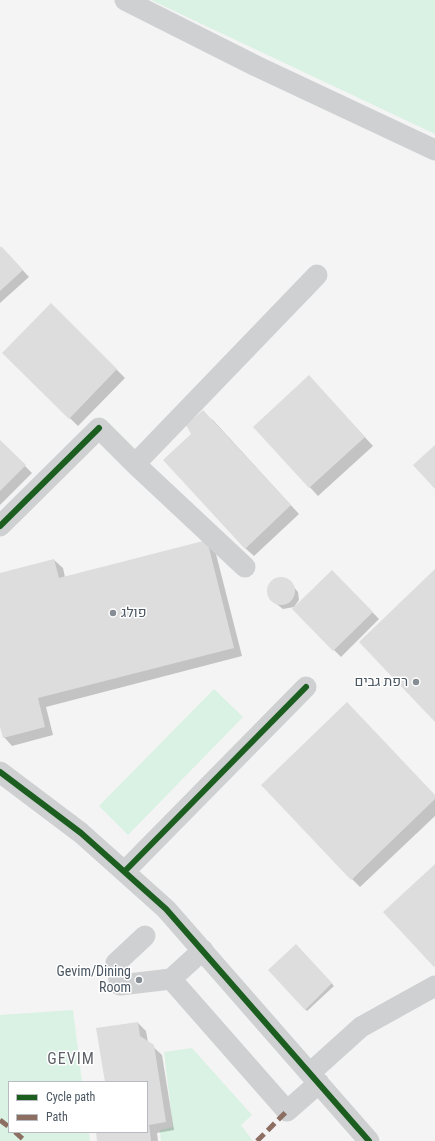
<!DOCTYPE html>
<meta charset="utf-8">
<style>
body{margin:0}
#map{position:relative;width:435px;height:1141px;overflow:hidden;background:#f4f4f4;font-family:"Roboto Condensed",sans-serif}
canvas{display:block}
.legend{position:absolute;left:8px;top:1081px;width:140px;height:52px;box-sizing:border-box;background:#fff;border:1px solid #b7bbc0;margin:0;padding:5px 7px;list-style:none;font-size:12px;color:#4a5661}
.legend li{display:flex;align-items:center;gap:8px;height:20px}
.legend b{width:20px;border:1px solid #b7bbc0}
</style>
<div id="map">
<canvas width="435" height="1141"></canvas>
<ul class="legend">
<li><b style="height:5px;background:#1b5e20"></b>Cycle path</li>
<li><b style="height:5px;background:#8d6e63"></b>Path</li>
</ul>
</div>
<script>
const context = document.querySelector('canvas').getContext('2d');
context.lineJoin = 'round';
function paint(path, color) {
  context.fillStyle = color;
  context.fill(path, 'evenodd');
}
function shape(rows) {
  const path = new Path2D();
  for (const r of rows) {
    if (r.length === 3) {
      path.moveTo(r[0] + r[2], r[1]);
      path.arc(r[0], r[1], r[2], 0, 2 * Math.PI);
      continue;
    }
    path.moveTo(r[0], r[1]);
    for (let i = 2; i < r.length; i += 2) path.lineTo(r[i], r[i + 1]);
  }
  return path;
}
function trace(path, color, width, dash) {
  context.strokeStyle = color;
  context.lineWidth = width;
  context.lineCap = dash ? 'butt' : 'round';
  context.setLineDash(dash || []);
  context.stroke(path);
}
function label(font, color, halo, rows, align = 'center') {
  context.font = font + ' "Roboto Condensed",Heebo,sans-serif';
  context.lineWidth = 3;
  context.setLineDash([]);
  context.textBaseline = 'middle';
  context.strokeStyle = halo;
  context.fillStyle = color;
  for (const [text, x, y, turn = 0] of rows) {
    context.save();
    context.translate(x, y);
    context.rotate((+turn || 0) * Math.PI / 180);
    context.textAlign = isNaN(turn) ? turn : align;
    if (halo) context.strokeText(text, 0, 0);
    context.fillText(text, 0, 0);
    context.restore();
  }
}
paint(shape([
 [151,0,435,0,435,134],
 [214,689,243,717,128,835,99,806],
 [73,1010,82,1082,9,1082,9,1132,89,1132,90,1141,0,1141,0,1015],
 [192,1048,252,1115,241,1125,253,1141,161,1141,160,1130,173,1127,164,1052]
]), '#d9f2e3');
paint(shape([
 [0,249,8,254,29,277,0,303],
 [51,304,125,378,78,426,3,353],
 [317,385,373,446,318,496,254,427],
 [212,419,299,514,254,556,245,548],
 [0,441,32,473,0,505],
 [207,541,215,550,242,656,46,707,53,735,12,746,4,737,0,723,0,574,54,560,63,568,65,577],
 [332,571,379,619,341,657,293,609],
 [275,579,288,580,298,592,299,600,294,607,283,609,274,602,269,595,269,586],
 [435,796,435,816,360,887,352,879],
 [296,945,334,986,307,1011,269,970],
 [138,1023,146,1031,148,1042,162,1055,174,1130,157,1133,158,1141,98,1141,97,1132,147,1132,147,1082,106,1082]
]), '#0003');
paint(shape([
 [1,246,23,270,0,291,0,248],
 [51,303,117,369,69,419,2,353],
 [309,375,365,437,309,488,253,427],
 [203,410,291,505,245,549,163,460,191,434,186,425],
 [0,440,26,465,0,491],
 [435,445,435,489,413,465],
 [207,540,234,648,38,698,45,727,3,738,0,727,0,573,54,559,59,578],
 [435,569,435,722,359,642],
 [332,570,373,612,333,651,292,609],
 [281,591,14],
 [347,702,435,795,435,799,351,880,261,785],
 [435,864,435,966,434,967,383,912],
 [296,944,332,983,305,1010,268,970],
 [138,1022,140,1036,154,1045,166,1122,149,1125,151,1141,97,1141,96,1132,147,1132,147,1082,105,1082,96,1028]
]), '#ddddde');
trace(shape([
 [125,0,256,66,435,150],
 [0,526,99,428,135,464],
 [245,567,135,464,317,275],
 [0,772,81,833,166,909,369,1141],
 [125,871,306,687],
 [145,936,116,963,120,985,171,979],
 [203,950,171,979,287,1111,319,1083],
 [310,1073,361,1027,435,986]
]), '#ced0d2', 21);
trace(shape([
 [0,1120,9,1127],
 [15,1132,25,1141],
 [257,1141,287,1111]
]), '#8d6e63', 5, [10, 5]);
trace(shape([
 [0,526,99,428],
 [0,772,81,833,166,909,369,1141],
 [125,871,306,687]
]), '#1b5e20', 6);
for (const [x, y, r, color] of [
 [113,613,4,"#868d94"],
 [416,682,4,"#868d94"],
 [139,980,4,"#868d94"]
]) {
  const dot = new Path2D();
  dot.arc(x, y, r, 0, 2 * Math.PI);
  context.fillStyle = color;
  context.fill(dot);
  trace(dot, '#fff', 1.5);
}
label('14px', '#4a5661', '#fff', [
 ["פולג",121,613,"left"],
 ["רפת גבים",408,682],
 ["Gevim/Dining",131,972],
 ["Room",131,988]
], 'right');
context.letterSpacing = '1px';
label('16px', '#5f6368', '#fff', [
 ["GEVIM",71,1060]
]);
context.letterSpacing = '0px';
</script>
